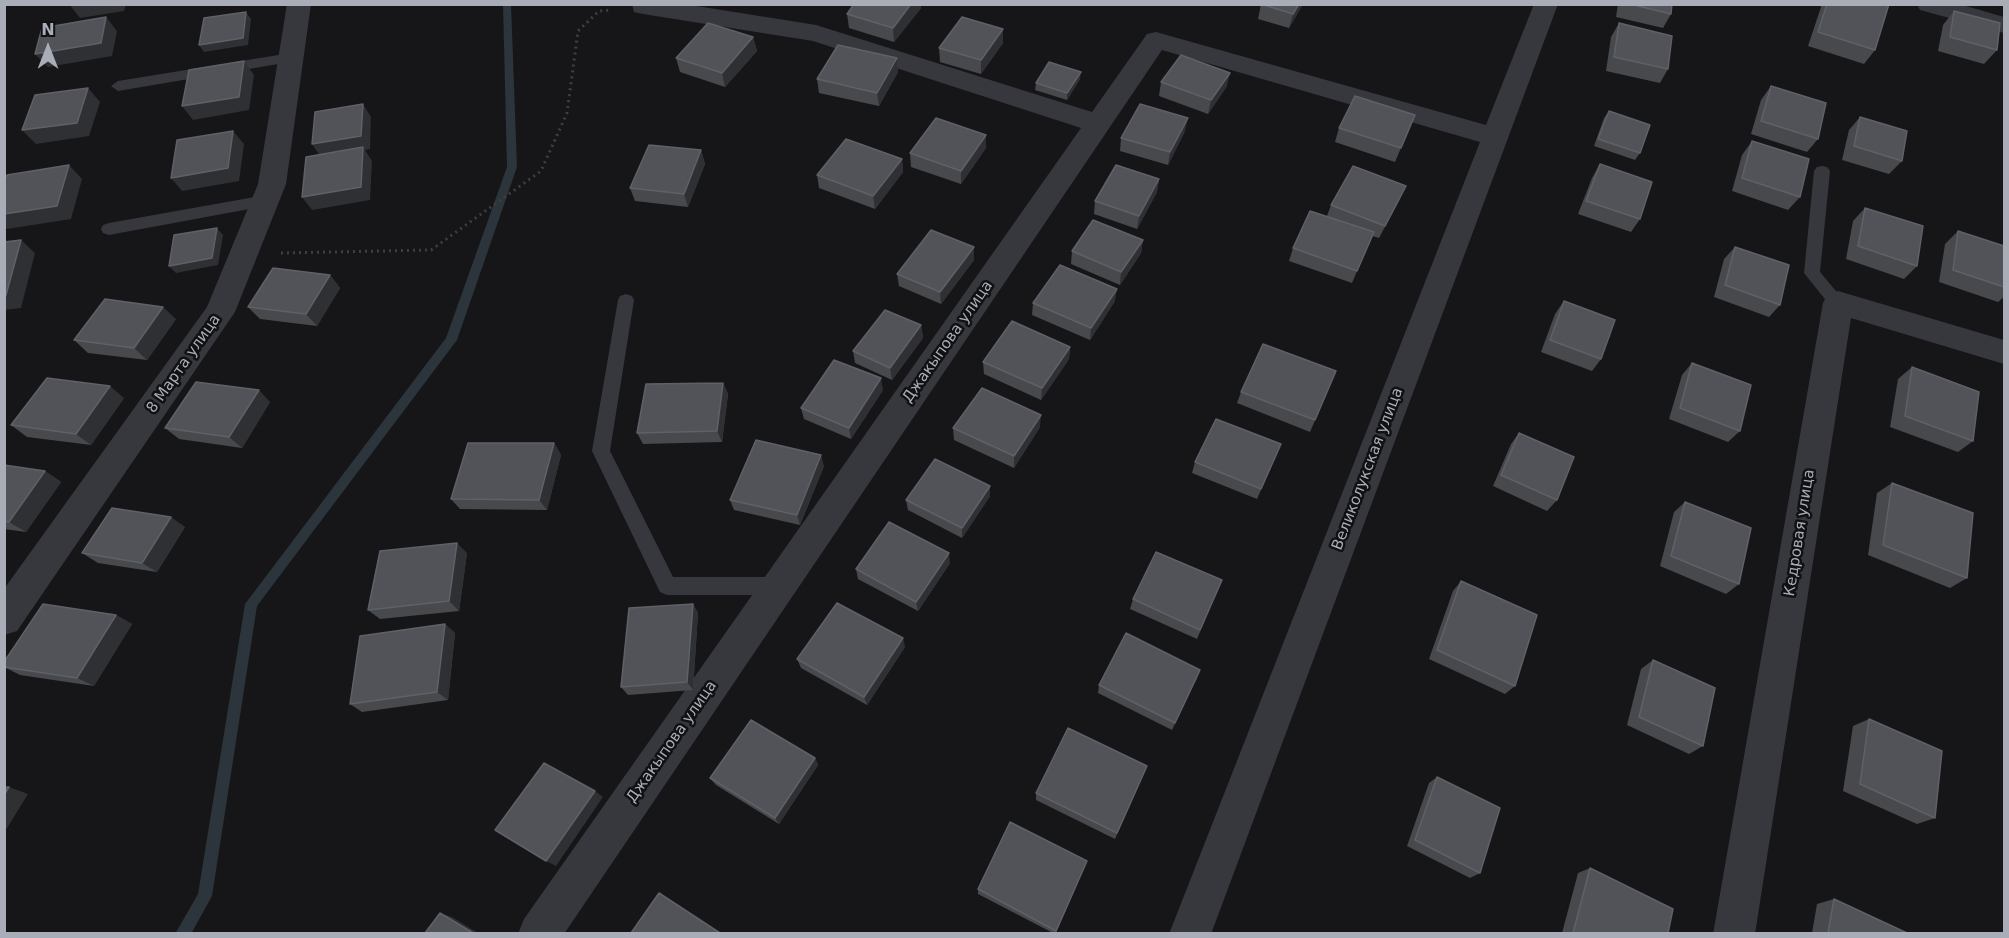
<!DOCTYPE html>
<meta charset="utf-8">
<style>
body{margin:0}
#map{position:relative;width:2009px;height:938px;overflow:hidden;background:#161618;font-family:"DejaVu Sans",sans-serif}
canvas{display:block}
.frame{position:absolute;inset:0;border:6px solid #a8adb8;pointer-events:none}
.north{position:absolute;left:18px;top:18px;width:60px;height:60px;-webkit-text-stroke:4px #111113;paint-order:stroke;rotate:0deg;font-size:16px;font-weight:700;line-height:24px;text-align:center;color:#a8adb8}
.north::after{content:'';display:block;margin:auto;width:21px;height:27px;background:#a8adb8;clip-path:polygon(50% 0,100% 100%,50% 72%,0 100%)}
</style>
<div id="map">
<canvas width="2009" height="938"></canvas>
<div class="frame"></div>
<div class="north">N</div>
</div>
<script>
const context = document.querySelector('canvas').getContext('2d');
context.lineJoin = 'round';
function shape(rows) {
  const path = new Path2D();
  for (const r of rows) {
    path.moveTo(r[0], r[1]);
    for (let i = 2; i < r.length; i += 2) path.lineTo(r[i], r[i + 1]);
  }
  return path;
}
function paint(path, color) {
  context.fillStyle = color;
  context.fill(path, 'evenodd');
}
function trace(path, color, width, dash) {
  context.strokeStyle = color;
  context.lineWidth = width;
  context.lineCap = dash ? 'butt' : 'round';
  context.setLineDash(dash || []);
  context.stroke(path);
}
function label(font, color, halo, rows, align = 'center') {
  context.font = font + ' "DejaVu Sans",sans-serif';
  context.lineWidth = 5;
  context.setLineDash([]);
  context.textBaseline = 'middle';
  context.strokeStyle = halo;
  context.fillStyle = color;
  for (const [text, x, y, turn = 0] of rows) {
    context.save();
    context.translate(x, y);
    context.rotate((+turn || 0) * Math.PI / 180);
    context.textAlign = isNaN(turn) ? turn : align;
    if (halo) context.strokeText(text, 0, 0);
    context.fillText(text, 0, 0);
    context.restore();
  }
}
paint(shape([
 [503,4,511,4,517,167,457,340,257,606,212,896,191,934,175,934,198,894,245,604,446,338,507,167,503,4]
]), '#2c353c');
trace(shape([
 [281,253,431,250,541,171,567,113,578,31,599,11,611,10]
]), '#3d3f44', 3, [2, 4]);
paint(shape([
 [291,53,296,55,298,58,296,61,118,91,111,86,118,81,291,53],
 [1822,166,1827,167,1830,171,1820,272,1846,303,1844,308,1838,309,1832,308,1804,273,1814,171,1817,167,1822,166],
 [266,195,271,197,274,201,271,205,109,235,103,233,101,229,103,225,109,223,266,195],
 [626,294,632,296,634,300,610,451,673,577,779,577,786,580,789,586,786,592,779,595,667,595,660,592,592,451,618,300,620,296,626,294]
]), '#37383d');
paint(shape([
 [287,4,311,4,286,184,235,312,17,631,4,635,4,589,207,307,258,184,287,4],
 [632,4,684,4,816,25,1092,112,1147,34,1156,32,1486,125,1534,4,1558,4,1211,934,1169,934,1480,142,1162,50,564,934,518,934,524,919,1081,128,813,41,643,14,634,12,632,4],
 [1917,4,1959,4,2004,17,2004,33,1920,10,1917,4],
 [1838,291,2004,340,2004,364,1851,318,1755,934,1713,934,1823,303,1827,295,1838,291]
]), '#37383d');
paint(shape([
 [1261,4,1303,4,1289,28,1258,19],
 [1618,4,1672,4,1671,14,1663,28,1616,17],
 [1822,4,1889,4,1875,50,1864,64,1808,46],
 [921,8,894,42,849,28,847,14],
 [1954,11,1997,50,1984,64,1938,51,1943,25],
 [1619,23,1668,69,1660,83,1606,71,1611,37],
 [1003,29,1003,43,981,74,940,62,939,48],
 [753,37,757,51,725,87,680,72,676,58],
 [897,58,898,72,879,106,819,93,817,79],
 [1080,79,1067,100,1035,90,1036,83],
 [1161,82,1227,86,1208,114,1159,96],
 [1771,86,1818,139,1807,152,1751,134,1761,100],
 [1609,111,1640,153,1635,160,1594,146,1604,118],
 [1415,115,1395,162,1335,142,1339,128],
 [1860,117,1902,161,1889,174,1842,160,1849,130],
 [1185,131,1168,165,1120,151,1121,138],
 [986,135,986,148,961,184,911,167,910,153],
 [1752,141,1800,197,1788,210,1732,191,1742,155],
 [701,150,705,164,688,207,635,201,630,188],
 [902,159,903,172,875,209,819,188,817,175],
 [1600,164,1640,219,1631,232,1578,214,1592,178],
 [1159,179,1157,192,1137,229,1094,214,1095,201],
 [1400,199,1379,238,1372,236,1352,283,1289,261,1293,248,1327,216,1331,205],
 [1865,208,1917,266,1904,279,1846,259,1853,221],
 [1958,231,2004,246,2004,297,1998,302,1939,282,1945,244],
 [1143,240,1141,253,1120,285,1071,264,1072,251],
 [974,247,974,260,941,304,899,286,897,274],
 [1735,247,1780,305,1769,317,1714,297,1724,259],
 [330,275,340,288,317,326,260,319,248,307],
 [1115,301,1090,340,1032,315,1033,303],
 [1564,301,1601,359,1592,371,1541,352,1555,314],
 [176,319,147,360,88,353,74,340],
 [921,325,923,338,892,380,855,363,853,351],
 [1070,347,1069,359,1041,400,984,374,983,362],
 [1692,363,1740,431,1728,442,1669,419,1682,375],
 [1912,367,1973,441,1958,452,1890,427,1898,379],
 [1336,371,1310,432,1237,403,1241,392],
 [723,383,728,394,722,442,643,444,637,433],
 [883,390,851,439,804,419,801,408],
 [124,398,91,445,27,437,11,425],
 [270,402,242,448,179,439,165,428],
 [1040,427,1014,468,954,440,953,428],
 [1519,433,1557,500,1547,511,1493,486,1511,444],
 [554,443,561,455,547,510,460,509,451,499],
 [1281,444,1257,499,1192,473,1195,462],
 [4,465,45,471,61,482,26,532,4,529],
 [824,466,800,525,734,510,730,500],
 [1892,483,1967,578,1950,588,1868,555,1877,493],
 [990,486,990,496,962,538,908,510,906,500],
 [1685,502,1739,584,1726,594,1660,566,1674,512],
 [185,527,157,572,98,563,82,553],
 [467,553,459,611,380,619,368,610],
 [950,563,918,611,858,579,856,569],
 [1222,580,1197,639,1130,609,1133,599],
 [1461,581,1515,686,1505,694,1429,659,1453,591],
 [693,604,698,613,693,690,628,695,621,687],
 [116,615,132,624,94,686,20,675,4,667,4,662],
 [445,624,455,633,448,700,362,712,350,704],
 [905,647,867,705,801,668,797,659],
 [1653,660,1703,746,1689,754,1627,725,1641,669],
 [1197,678,1172,730,1098,693,1099,685],
 [1869,719,1935,818,1917,824,1843,791,1853,726],
 [815,758,818,765,779,824,716,785,710,778],
 [1147,766,1115,839,1036,800,1036,793],
 [1437,777,1480,873,1470,878,1407,846,1429,783],
 [1085,866,1056,933,1053,933,978,894,978,889],
 [1590,868,1668,933,1562,933,1578,873],
 [1834,899,1907,933,1812,933,1817,904]
]), '#47494d');
paint(shape([
 [69,4,126,4,124,11,80,18],
 [911,4,921,4,921,8,894,42,893,28],
 [1299,4,1303,4,1289,28,1293,14],
 [246,12,251,19,248,45,204,52,199,45],
 [106,17,117,31,112,56,48,67,35,54],
 [1003,29,1003,43,981,74,981,60],
 [753,37,757,51,725,87,722,73],
 [897,58,898,72,879,106,877,93],
 [244,61,254,75,249,110,193,120,182,106],
 [1081,72,1080,79,1067,100,1067,93],
 [1230,73,1227,86,1208,114,1211,100],
 [88,88,100,102,89,136,36,144,22,130],
 [363,104,371,117,370,149,365,150,372,161,370,200,312,210,302,197,321,157,312,144],
 [1188,118,1185,131,1168,165,1170,152],
 [233,131,244,144,239,181,182,191,171,178],
 [986,135,986,148,961,184,961,171],
 [701,150,705,164,688,207,684,194],
 [902,159,903,172,875,209,873,196],
 [69,165,82,179,71,219,7,229,4,226,4,214],
 [1159,179,1157,192,1137,229,1139,216],
 [1406,186,1400,199,1379,238,1385,226],
 [217,228,223,235,218,265,176,273,169,266],
 [21,240,35,253,21,308,4,310,4,295],
 [1143,240,1141,253,1120,285,1121,272],
 [974,247,974,260,941,304,940,292],
 [330,275,340,288,317,326,306,314],
 [1117,289,1115,301,1090,340,1091,328],
 [163,307,176,319,147,360,134,348],
 [921,325,923,338,892,380,890,368],
 [1070,347,1069,359,1041,400,1042,388],
 [881,378,883,390,851,439,849,428],
 [723,383,728,394,722,442,717,431],
 [110,386,124,398,91,445,76,434],
 [259,390,270,402,242,448,229,437],
 [1041,415,1040,427,1014,468,1014,456],
 [554,443,561,455,547,510,539,500],
 [821,455,824,466,800,525,797,515],
 [45,471,61,482,26,532,9,522],
 [990,486,990,496,962,538,962,528],
 [171,517,185,527,157,572,142,563],
 [457,543,467,553,459,611,449,601],
 [949,553,950,563,918,611,916,602],
 [693,604,698,613,693,690,687,682],
 [116,615,132,624,94,686,77,678],
 [445,624,455,633,448,700,437,692],
 [903,638,905,647,867,705,864,697],
 [815,758,818,765,779,824,775,818],
 [9,787,28,794,4,833,4,795],
 [595,791,603,797,556,866,546,861],
 [1087,861,1085,866,1056,933,1056,931],
 [440,913,452,917,478,933,473,933]
]), '#2f3033');
const building = shape([
 [854,4,911,4,893,28,847,14,854,4],
 [1261,4,1299,4,1293,14,1261,4],
 [1630,4,1672,4,1671,14,1630,4],
 [1827,4,1889,4,1875,50,1818,32,1827,4],
 [1954,11,2000,23,1997,50,1950,37,1954,11],
 [246,12,243,38,199,45,204,18,246,12],
 [106,17,101,43,35,54,42,28,106,17],
 [962,17,1003,29,981,60,939,48,962,17],
 [708,23,753,37,722,73,676,58,708,23],
 [1619,23,1672,36,1668,69,1614,57,1619,23],
 [838,45,897,58,877,93,817,79,838,45],
 [1181,55,1230,73,1211,100,1161,82,1181,55],
 [244,61,239,97,182,106,189,70,244,61],
 [1049,62,1081,72,1067,93,1036,83,1049,62],
 [1771,86,1826,103,1818,139,1761,121,1771,86],
 [88,88,77,123,22,130,35,95,88,88],
 [1355,96,1415,115,1401,148,1339,128,1355,96],
 [363,104,361,136,312,144,315,112,363,104],
 [1140,104,1188,118,1170,152,1121,138,1140,104],
 [1609,111,1650,125,1640,153,1598,139,1609,111],
 [1860,117,1907,131,1902,161,1854,146,1860,117],
 [936,118,986,135,961,171,910,153,936,118],
 [233,131,228,168,171,178,177,140,233,131],
 [846,139,902,159,873,196,817,175,846,139],
 [1752,141,1809,159,1800,197,1742,178,1752,141],
 [649,145,701,150,684,194,630,188,649,145],
 [363,147,361,187,302,197,306,157,363,147],
 [1600,164,1652,182,1640,219,1586,201,1600,164],
 [69,165,57,206,4,214,4,181,7,175,69,165],
 [1116,165,1159,179,1139,216,1095,201,1116,165],
 [1353,166,1406,186,1385,226,1331,205,1353,166],
 [1865,208,1923,226,1917,266,1858,246,1865,208],
 [1310,211,1374,232,1357,271,1293,248,1310,211],
 [1093,220,1143,240,1121,272,1072,251,1093,220],
 [217,228,212,258,169,266,174,235,217,228],
 [931,230,974,247,940,292,897,274,931,230],
 [1958,231,2004,246,2004,287,1953,270,1958,231],
 [21,240,6,295,4,295,4,242,21,240],
 [1735,247,1789,265,1780,305,1725,285,1735,247],
 [1060,265,1117,289,1091,328,1033,303,1060,265],
 [273,268,330,275,306,314,248,307,273,268],
 [105,299,163,307,134,348,74,340,105,299],
 [1564,301,1615,320,1601,359,1550,340,1564,301],
 [885,310,921,325,890,368,853,351,885,310],
 [1012,321,1070,347,1042,388,983,362,1012,321],
 [1263,344,1336,371,1315,420,1241,392,1263,344],
 [834,360,881,378,849,428,801,408,834,360],
 [1692,363,1751,385,1740,431,1680,408,1692,363],
 [1912,367,1979,392,1973,441,1905,416,1912,367],
 [47,378,110,386,76,434,11,425,47,378],
 [196,382,259,390,229,437,165,428,196,382],
 [723,383,717,431,637,433,646,384,723,383],
 [982,388,1041,415,1014,456,953,428,982,388],
 [1216,419,1281,444,1261,489,1195,462,1216,419],
 [1519,433,1574,457,1557,500,1501,475,1519,433],
 [756,440,821,455,797,515,730,500,756,440],
 [468,443,554,443,539,500,451,499,468,443],
 [935,459,990,486,962,528,906,500,935,459],
 [4,465,45,471,9,522,4,521,4,465],
 [1892,483,1973,513,1967,578,1883,545,1892,483],
 [1685,502,1751,528,1739,584,1671,556,1685,502],
 [112,508,171,517,142,563,82,553,112,508],
 [889,522,949,553,916,602,856,569,889,522],
 [457,543,449,601,368,610,380,551,457,543],
 [1156,552,1222,580,1200,630,1133,599,1156,552],
 [1461,581,1537,615,1515,686,1437,650,1461,581],
 [837,603,903,638,864,697,797,659,837,603],
 [43,604,116,615,77,678,4,667,4,662,43,604],
 [693,604,687,682,621,687,629,608,693,604],
 [445,624,437,692,350,704,360,636,445,624],
 [1126,633,1200,670,1175,723,1099,685,1126,633],
 [1653,660,1715,688,1703,746,1639,717,1653,660],
 [1869,719,1942,751,1935,818,1860,784,1869,719],
 [751,720,815,758,775,818,710,778,751,720],
 [1068,728,1147,766,1117,833,1036,793,1068,728],
 [544,763,595,791,546,861,495,830,544,763],
 [1437,777,1500,808,1480,873,1415,840,1437,777],
 [4,787,9,787,4,795,4,787],
 [1010,822,1087,861,1056,931,978,889,1010,822],
 [1590,868,1673,909,1668,933,1573,933,1590,868],
 [659,893,720,933,631,933,659,893],
 [1834,899,1907,933,1828,933,1834,899],
 [440,913,473,933,425,933,440,913]
]);
paint(building, '#525359');
trace(building, '#5f6168', 1.5);
label('15px', '#a8adb8', '#111113', [
 ["Джакыпова улица",948,342,-55],
 ["8 Марта улица",184,364,-55],
 ["Великолукская улица",1368,469,-69],
 ["Кедровая улица",1800,533,-81],
 ["Джакыпова улица",672,742,-55]
]);
</script>
